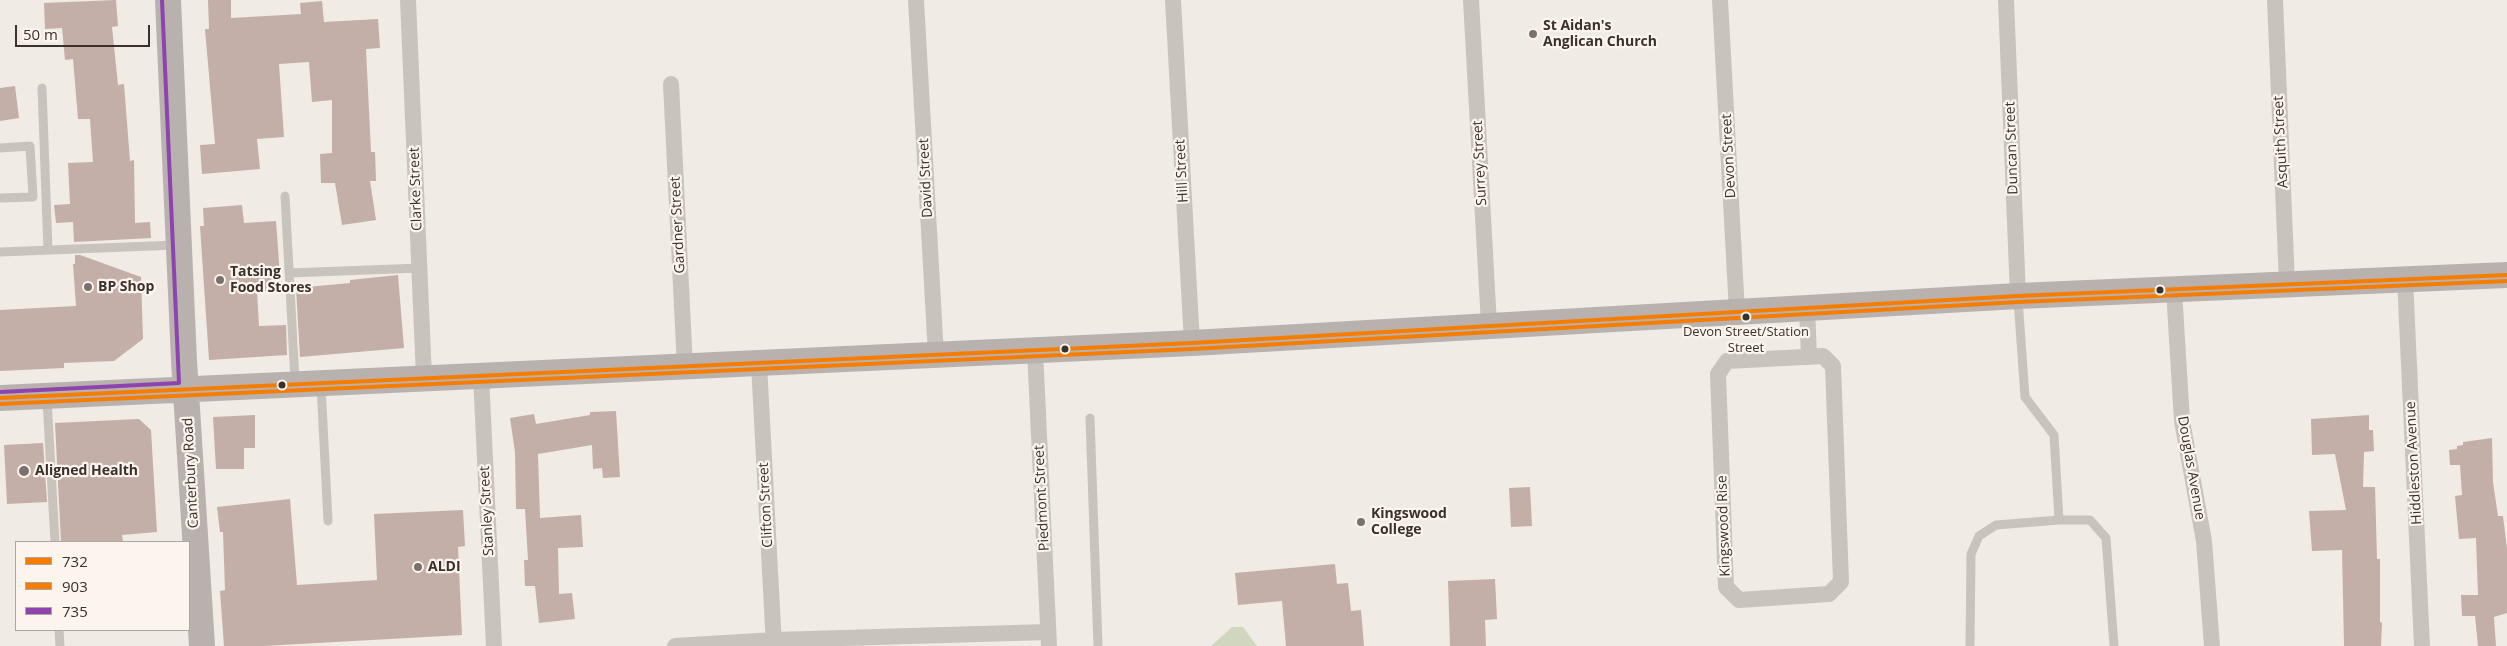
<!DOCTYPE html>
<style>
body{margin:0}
#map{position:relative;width:2507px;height:646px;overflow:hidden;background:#f0ebe5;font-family:"Open Sans",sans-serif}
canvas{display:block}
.legend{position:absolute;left:15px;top:541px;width:175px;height:90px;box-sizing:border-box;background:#fbf5ee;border:1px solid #aea6a0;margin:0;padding:6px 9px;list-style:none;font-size:15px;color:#3b302b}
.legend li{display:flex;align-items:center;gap:10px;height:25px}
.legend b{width:25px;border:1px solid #aea6a0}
.scale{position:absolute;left:15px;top:25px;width:135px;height:22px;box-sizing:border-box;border:2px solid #3b302b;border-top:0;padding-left:6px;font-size:15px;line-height:18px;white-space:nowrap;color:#3b302b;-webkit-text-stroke:4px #fbf5ee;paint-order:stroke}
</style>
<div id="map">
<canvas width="2507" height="646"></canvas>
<ul class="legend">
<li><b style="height:6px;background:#f57e02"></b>732</li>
<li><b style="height:6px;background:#f57e02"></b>903</li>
<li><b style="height:6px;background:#8e44ad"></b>735</li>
</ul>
<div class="scale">50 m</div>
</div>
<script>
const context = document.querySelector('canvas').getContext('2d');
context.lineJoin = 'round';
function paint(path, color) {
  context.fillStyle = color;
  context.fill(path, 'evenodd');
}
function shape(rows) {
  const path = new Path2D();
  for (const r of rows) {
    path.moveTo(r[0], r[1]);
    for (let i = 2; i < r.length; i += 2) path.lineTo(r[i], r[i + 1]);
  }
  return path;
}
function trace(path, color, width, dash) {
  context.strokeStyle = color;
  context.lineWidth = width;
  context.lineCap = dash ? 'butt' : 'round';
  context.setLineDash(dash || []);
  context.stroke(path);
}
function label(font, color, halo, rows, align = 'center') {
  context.font = font + ' "Open Sans",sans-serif';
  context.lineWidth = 4.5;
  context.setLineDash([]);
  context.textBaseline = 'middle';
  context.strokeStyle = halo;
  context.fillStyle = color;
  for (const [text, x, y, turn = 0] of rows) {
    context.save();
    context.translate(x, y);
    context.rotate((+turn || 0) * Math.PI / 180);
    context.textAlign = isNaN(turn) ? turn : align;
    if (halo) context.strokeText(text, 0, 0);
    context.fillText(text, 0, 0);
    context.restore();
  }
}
paint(shape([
 [1232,627,1243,627,1257,646,1211,646]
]), '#d1d6bf');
paint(shape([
 [116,0,118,26,112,27,118,85,124,84,130,161,134,160,135,223,150,222,151,238,74,242,73,222,56,223,54,205,70,204,68,163,93,162,90,119,78,119,73,59,65,60,62,28,45,29,44,3],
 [208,0,231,0,231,18,301,14,300,3,322,1,324,22,378,19,380,48,366,49,371,152,375,152,376,181,370,181,376,220,342,225,335,183,321,183,320,154,332,153,332,100,312,102,309,62,279,64,284,137,257,139,260,169,202,174,200,145,215,144,205,29,209,29],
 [15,86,19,118,0,121,0,88],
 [242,205,244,223,276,221,281,290,257,292,259,326,286,325,287,355,209,360,200,226,204,226,203,208],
 [75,255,80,255,141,277,143,339,114,361,64,363,64,368,0,371,0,310,76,306,73,264,75,264],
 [398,275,404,348,300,357,296,288,350,283,350,280],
 [616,411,620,477,603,478,602,468,593,469,592,445,538,454,540,518,581,515,583,547,558,548,559,594,572,593,575,619,539,623,535,586,525,586,524,560,528,560,525,509,516,509,515,452,510,418,534,414,536,424,590,415,590,412],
 [255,415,255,448,244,448,244,469,216,469,213,417],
 [2369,415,2369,430,2373,430,2374,451,2364,452,2363,487,2375,487,2377,559,2380,559,2380,622,2382,623,2381,646,2344,646,2342,550,2312,551,2309,511,2346,510,2335,454,2312,455,2311,419],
 [139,419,151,430,157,532,122,535,123,542,61,542,55,423],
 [2492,438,2493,482,2498,516,2503,516,2507,549,2507,613,2494,617,2496,646,2478,646,2475,616,2462,616,2461,595,2478,595,2476,538,2459,539,2455,496,2462,495,2460,465,2450,465,2449,450,2457,449,2457,446,2463,445,2463,442],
 [43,443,47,502,7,504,4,445],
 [1530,487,1532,526,1511,527,1509,488],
 [290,499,297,585,377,580,374,514,463,510,465,546,458,547,462,635,263,646,224,646,220,591,225,590,223,532,220,532,217,507],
 [1335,564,1337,584,1348,583,1351,611,1361,610,1364,646,1286,646,1282,601,1238,605,1235,573],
 [1495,579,1497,619,1485,620,1486,646,1450,646,1448,581]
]), '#c3afa7');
trace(shape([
 [42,88,48,250],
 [0,148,30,146,33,197,0,198],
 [285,196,295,381],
 [0,252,177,245],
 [289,273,420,268],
 [2018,299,2025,397,2054,435,2059,520],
 [321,385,328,521],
 [47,399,55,542],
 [1090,418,1098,646],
 [59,630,60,646],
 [1970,646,1971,554,1979,536,1996,525,2059,520,2090,520,2106,538,2114,646]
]), '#c9c3be', 9);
trace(shape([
 [408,0,424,378],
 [916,0,936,355],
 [1173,0,1192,343],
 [1471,0,1489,325],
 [1720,0,1737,312],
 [2006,0,2018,296],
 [2275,0,2287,284],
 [671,84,685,367],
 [2405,279,2422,646],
 [2174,290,2182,421,2204,541,2212,646],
 [1807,307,1809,357],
 [1035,350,1049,646],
 [1823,356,1833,366,1841,582,1829,594,1739,600,1726,587,1718,374,1727,361,1823,356],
 [759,364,774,646],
 [481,376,494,646],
 [675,646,774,640,1048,632]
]), '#c9c3be', 16);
trace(shape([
 [168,0,184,361,202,646],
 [0,398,1192,343,2018,296,2507,275]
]), '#b8b1ad', 26);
trace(shape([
 [0,398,1192,343,2018,296,2507,275]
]), '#f57e02', 4);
trace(shape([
 [0,404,1192,349,2018,302,2507,281]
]), '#f57e02', 4);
trace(shape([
 [0,392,179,383,162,0]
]), '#8e44ad', 4);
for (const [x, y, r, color] of [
 [1533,34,5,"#7a716c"],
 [220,280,5,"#7a716c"],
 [88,287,5,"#7a716c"],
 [2160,290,4.5,"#3b302b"],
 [1746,317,4.5,"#3b302b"],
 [1065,349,4.5,"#3b302b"],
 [282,385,4.5,"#3b302b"],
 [24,471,6,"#7a716c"],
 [1361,522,5,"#7a716c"],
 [418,567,5,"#7a716c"]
]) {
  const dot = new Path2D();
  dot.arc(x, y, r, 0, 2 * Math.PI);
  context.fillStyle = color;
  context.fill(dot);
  trace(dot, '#fbf5ee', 2);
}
label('13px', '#3b302b', '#fbf5ee', [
 ["Devon Street/Station",1746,332],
 ["Street",1746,348]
]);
label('bold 14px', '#3b302b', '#fbf5ee', [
 ["St Aidan's",1543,26],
 ["Anglican Church",1543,42],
 ["Tatsing",230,272],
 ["Food Stores",230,288],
 ["BP Shop",98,287],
 ["Aligned Health",35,471],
 ["Kingswood",1371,514],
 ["College",1371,530],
 ["ALDI",428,567]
], 'left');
label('14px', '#3b302b', '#fbf5ee', [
 ["Asquith Street",2281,142,-93],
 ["Duncan Street",2012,148,-92],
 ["Devon Street",1729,156,-93],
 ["Surrey Street",1480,163,-93],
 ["Hill Street",1182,171,-93],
 ["David Street",926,178,-93],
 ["Clarke Street",416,189,-92],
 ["Gardner Street",678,225,-93],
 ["Hiddleston Avenue",2414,463,-93],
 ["Douglas Avenue",2191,468,80],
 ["Canterbury Road",191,473,-93],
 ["Piedmont Street",1042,498,-93],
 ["Clifton Street",766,505,-93],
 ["Stanley Street",487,511,-93],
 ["Kingswood Rise",1724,526,-92]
]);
</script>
